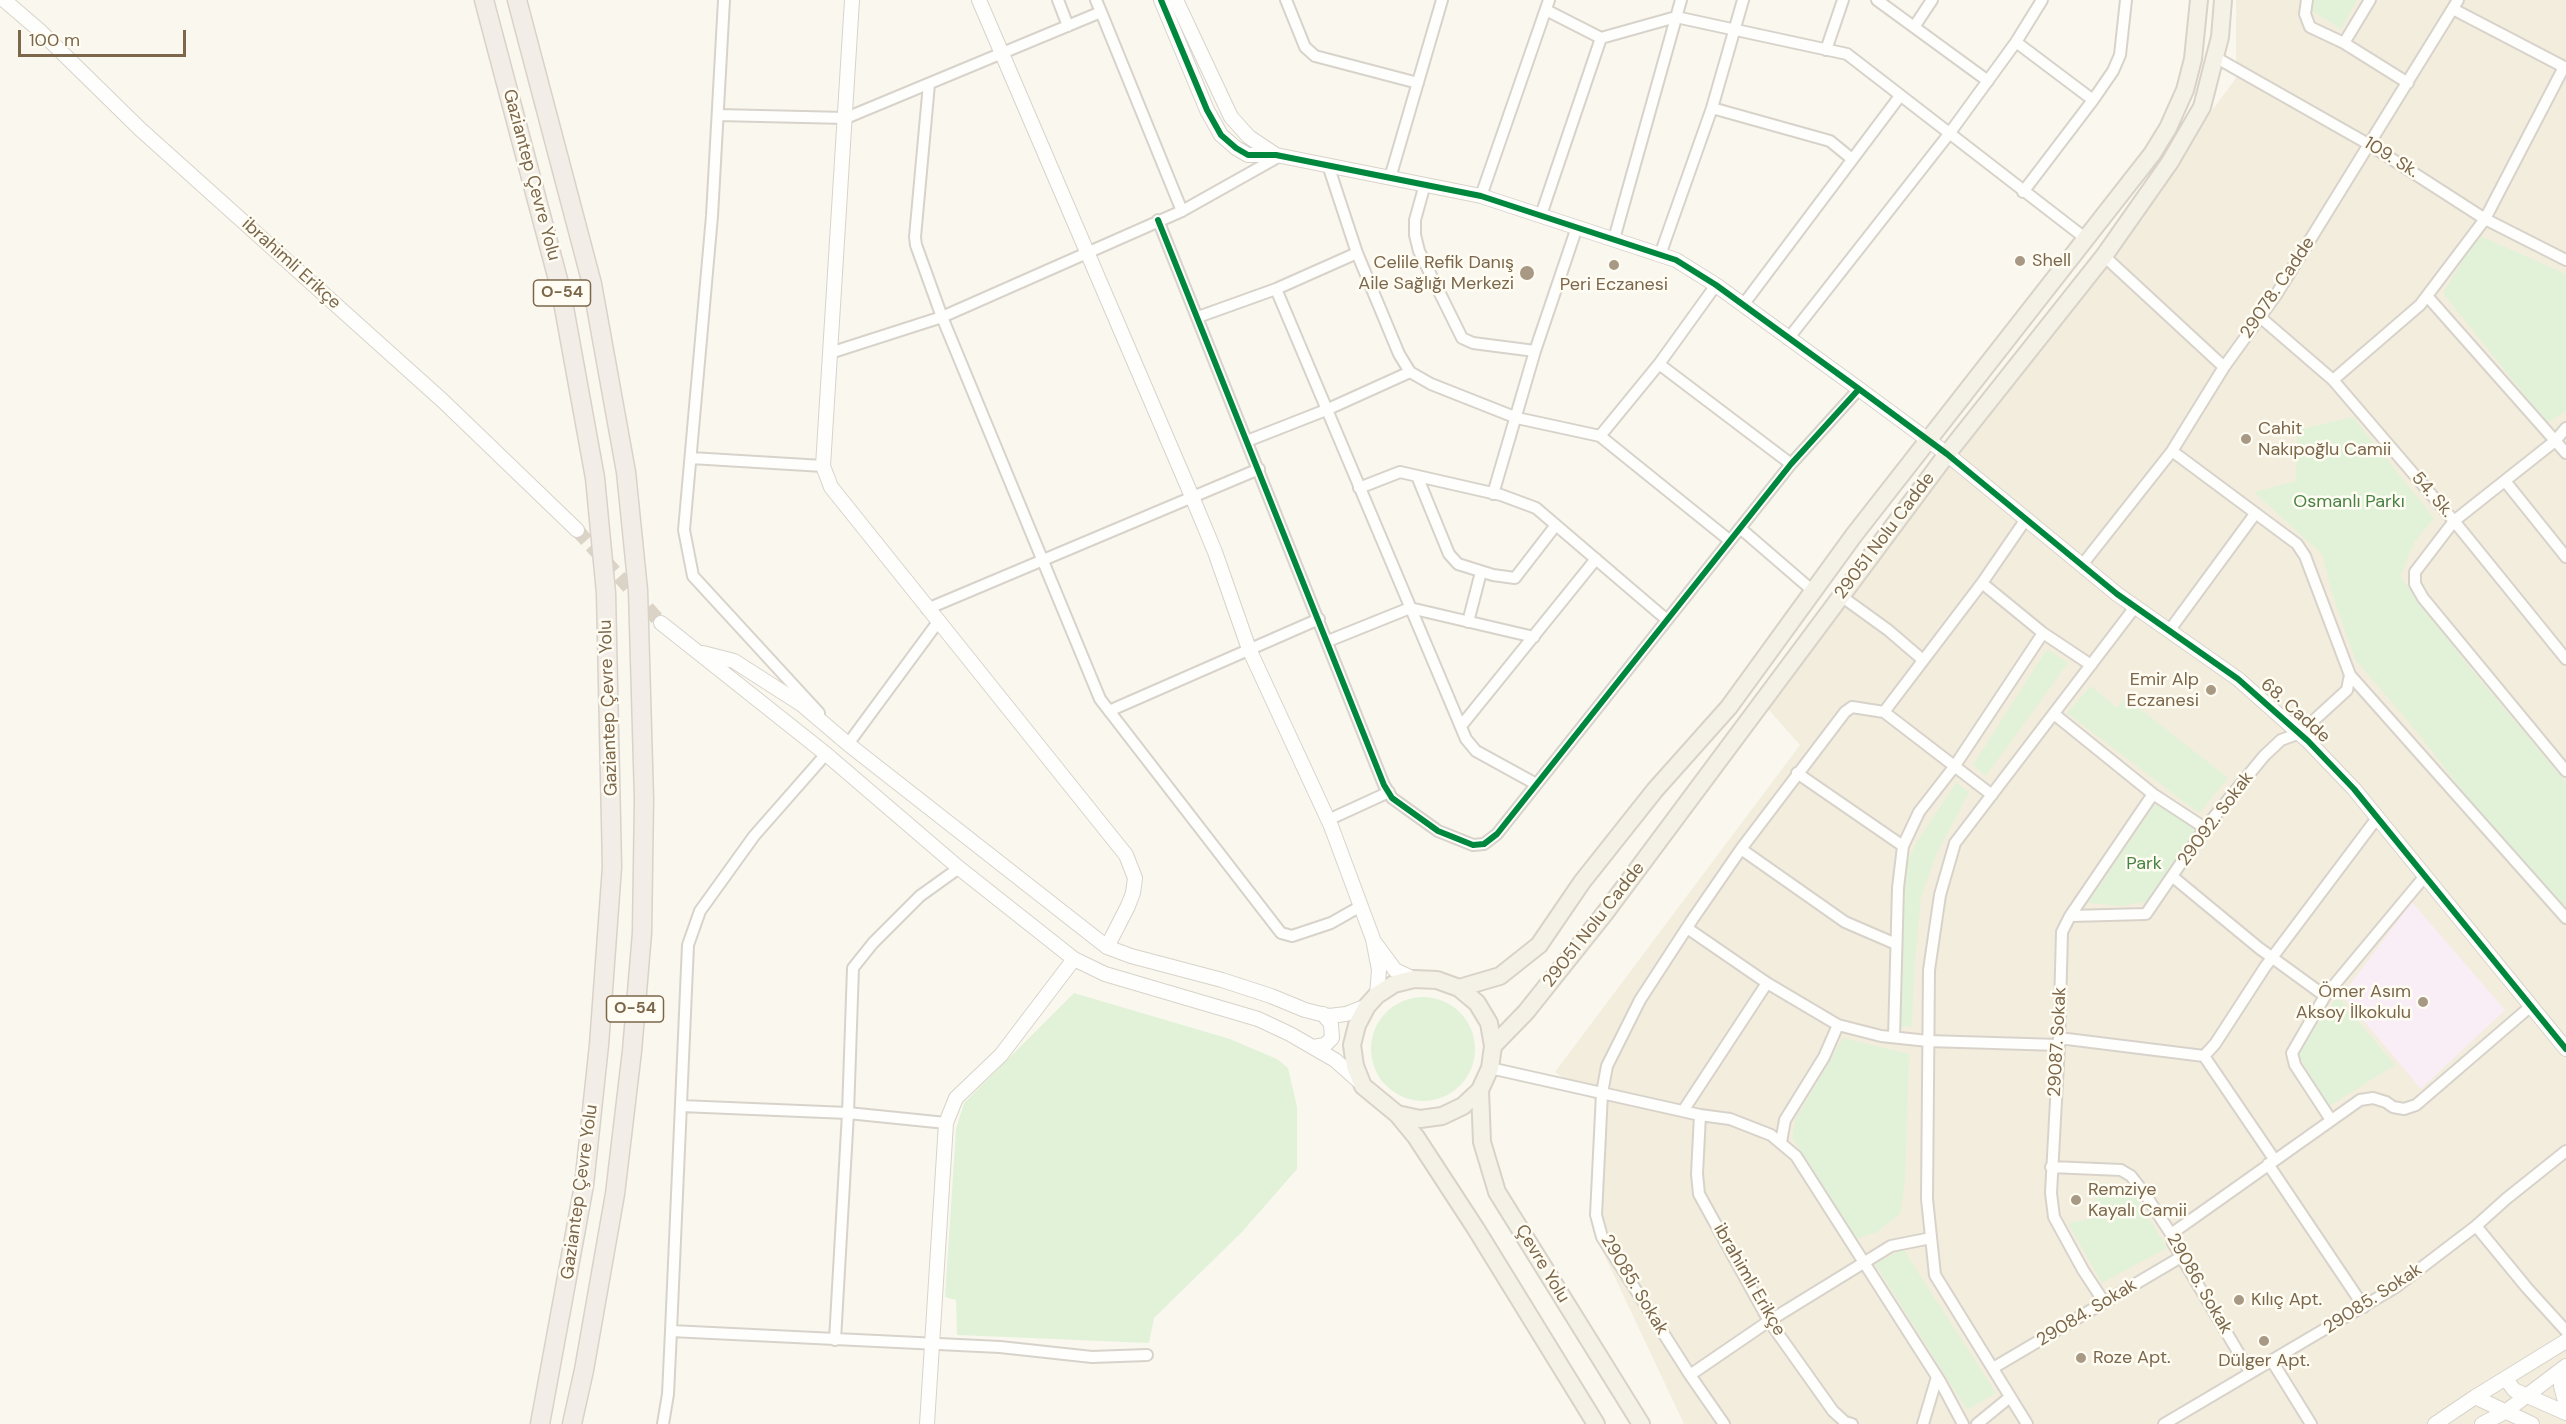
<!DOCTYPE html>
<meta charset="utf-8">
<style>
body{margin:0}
#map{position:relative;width:2566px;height:1424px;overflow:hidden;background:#faf7ef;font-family:"DM Sans",sans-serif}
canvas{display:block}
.scale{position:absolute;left:18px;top:30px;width:168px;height:27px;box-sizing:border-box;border:3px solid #7c674b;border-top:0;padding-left:8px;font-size:18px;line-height:21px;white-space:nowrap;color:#7c674b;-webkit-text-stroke:4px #fffdf3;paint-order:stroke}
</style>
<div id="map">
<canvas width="2566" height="1424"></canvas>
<div class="scale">100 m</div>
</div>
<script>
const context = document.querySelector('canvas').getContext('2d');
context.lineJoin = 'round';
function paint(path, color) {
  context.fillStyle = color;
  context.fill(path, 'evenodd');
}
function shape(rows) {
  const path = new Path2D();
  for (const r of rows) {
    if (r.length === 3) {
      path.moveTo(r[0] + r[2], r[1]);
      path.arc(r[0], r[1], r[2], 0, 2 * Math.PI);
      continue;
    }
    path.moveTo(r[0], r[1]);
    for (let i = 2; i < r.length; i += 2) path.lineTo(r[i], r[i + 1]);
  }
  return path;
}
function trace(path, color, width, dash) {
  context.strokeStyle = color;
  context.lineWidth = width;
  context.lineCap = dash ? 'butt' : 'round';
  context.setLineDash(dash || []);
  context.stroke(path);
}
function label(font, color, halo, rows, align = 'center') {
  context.font = font + ' "DM Sans",sans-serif';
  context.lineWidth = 5;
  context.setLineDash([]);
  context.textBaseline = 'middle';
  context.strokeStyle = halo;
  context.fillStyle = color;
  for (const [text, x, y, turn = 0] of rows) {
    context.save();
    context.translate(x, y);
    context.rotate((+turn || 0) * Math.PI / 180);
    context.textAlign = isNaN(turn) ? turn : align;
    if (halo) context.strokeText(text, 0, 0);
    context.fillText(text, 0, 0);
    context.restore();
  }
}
paint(shape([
 [2236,0,2566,0,2566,1424,1684,1424,1593,1231,1600,1104,1555,1072,1800,745,1768,709,2236,78]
]), '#f3eddd');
paint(shape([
 [2412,902,2505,1010,2421,1089,2342,995]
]), '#f9eef6');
paint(shape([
 [2314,0,2357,0,2341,29,2312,11],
 [2478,235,2566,274,2566,411,2547,423,2443,293],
 [2353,417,2434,518,2415,541,2400,576,2471,669,2566,782,2566,907,2479,813,2418,733,2355,659,2333,596,2322,554,2254,492,2296,481,2297,430],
 [2047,649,2068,663,1986,776,1973,765],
 [2091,686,2117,708,2125,697,2228,778,2199,813,2067,713],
 [1956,783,1969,792,1936,855,1921,898,1915,961,1912,1027,1899,1026,1906,864,1917,842],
 [2155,804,2197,828,2148,901,2123,906,2088,903],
 [1074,993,1230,1039,1277,1059,1288,1068,1297,1107,1297,1169,1242,1232,1154,1318,1149,1343,957,1335,956,1300,945,1297,956,1129,964,1103],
 [2338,997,2395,1065,2328,1107,2297,1052],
 [1423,1049,52],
 [1843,1038,1909,1054,1905,1183,1900,1214,1877,1232,1857,1239,1792,1137,1795,1120],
 [2103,1183,2130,1187,2167,1248,2102,1283,2068,1223,2096,1218,2094,1185],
 [1903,1249,1996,1393,1967,1410,1875,1264]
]), '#e2f2d9');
trace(shape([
 [577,530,661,623]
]), '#dad3c6', 14, [14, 7]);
const street = shape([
 [724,0,712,216,684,530,693,576,819,713],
 [1058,0,1068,26],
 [1096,0,1101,12],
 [1286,0,1305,47,1315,56,1418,83],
 [1877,0,1988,81],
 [2307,0,2305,14,2310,27,2344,43,2408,83],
 [2453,9,2566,68],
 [1546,10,1601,38,1676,17,1847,54,2085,238],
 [1914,27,1932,0],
 [2016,42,2093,100,2023,192],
 [2344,43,2370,0],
 [1826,50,1843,0],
 [2215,57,2370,145,2485,219,2566,260],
 [929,84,915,237,916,245,942,317,1100,699,1281,933,1292,936,1331,923,1361,906],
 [2093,100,2113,71,2120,55,2126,0],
 [1712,108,1830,141,1852,159],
 [718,115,846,118,1101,12,1182,211],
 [1328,165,1357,253,1399,354,1410,372,1431,384,1517,418,1600,436,1729,540],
 [1390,178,1442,0],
 [1425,184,1415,220,1415,235,1419,251,1462,338,1473,343,1535,351],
 [1481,196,1549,0],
 [1541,215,1601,38],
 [1158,220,1384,785,1392,798,1438,831,1473,845,1484,844,1497,834,1791,464,1859,389],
 [1614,239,1681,0],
 [1660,255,1712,108,1743,0],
 [2104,256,2224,367],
 [1276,289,1466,739,1476,751,1536,784],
 [2427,296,2566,453],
 [1743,305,1900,96],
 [1198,317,1276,289,1357,253],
 [2260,317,2333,380,2454,521,2566,659],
 [1788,339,1949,134,2016,42,2042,0],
 [830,353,942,317,1182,211,1280,156],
 [1659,364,1791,464],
 [2333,380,2420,305,2485,219,2564,67],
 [2566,428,2555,441,2454,521,2415,572,2415,584,2423,598,2566,771],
 [1600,436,1659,364,1716,285],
 [1247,441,1326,410,1410,372],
 [691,458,823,466],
 [1417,476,1449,554,1458,564,1493,575,1515,578,1556,525],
 [2505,481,2566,557],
 [1359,488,1400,472,1501,495,1536,508,1667,620],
 [1493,494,1535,351,1577,227],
 [1740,528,1813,591],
 [2082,565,2172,451,2224,367,2276,295,2458,0],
 [1982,583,2043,633,2091,665],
 [1841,596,1888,630,1923,660],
 [927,609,1259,469],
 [1468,622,1481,572],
 [2169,631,2255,514],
 [1328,641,1410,608,1534,637],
 [2350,675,2566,918],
 [1109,711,1319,619],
 [2054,714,2153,794,2205,828],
 [1461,726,1596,559],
 [844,740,848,744,938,622],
 [1797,773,1903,846],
 [1992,795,1884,712,1982,583,2026,519],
 [1328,820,1389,792],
 [1741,849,1845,922,1896,944],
 [2173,877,2259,948,2325,996],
 [2070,916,2146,914,2205,828,2264,756,2281,740,2300,733,2347,690,2350,675,2305,556,2297,544,2172,451],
 [1687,928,1767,983,1838,1025,1881,1036,1928,1041,2059,1045],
 [1894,1037,1898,888,1903,846,1919,812,1954,767,2043,633],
 [2059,1038,2204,1056,2215,1044,2265,967,2377,818],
 [2204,1056,2274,1159],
 [1490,1068,1700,1115,1730,1119,1771,1135,1796,1156,1941,1383,1963,1424],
 [681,1106,848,1113,946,1123],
 [1683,1111,1767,983],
 [1700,1115,1697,1174,1699,1194,1769,1321,1833,1411,1845,1422,1852,1424],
 [2331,1120,2295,1065,2292,1053,2325,996,2425,876],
 [1781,1142,1785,1120,1824,1057,1838,1025],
 [2268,1164,2364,1307],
 [2051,1167,2121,1170,2131,1176,2145,1194,2171,1234,2173,1243,2250,1372],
 [2476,1226,2527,1288,2566,1331],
 [2171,1234,2360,1100,2373,1098,2386,1102,2393,1107,2404,1109,2416,1105,2531,1006],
 [2104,1302,2083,1270,2054,1217,2051,1193,2059,1045,2062,932,2070,916,2153,794],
 [671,1331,1000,1347,1092,1357,1147,1355],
 [835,1340,848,1113,853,968,873,943,920,896,959,868],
 [2272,1361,2311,1424],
 [1993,1368,2181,1257],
 [1690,1375,1769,1321,1891,1246,1931,1238],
 [663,1424,668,1394,671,1331,688,945,700,911,754,836,826,754],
 [1724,1424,1690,1375,1602,1237,1596,1215,1602,1093,1607,1066,1640,1000,1692,920,1741,849,1845,712,1852,707,1884,712],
 [1923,1424,1937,1377],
 [1977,1424,2010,1397],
 [2027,1424,1935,1275,1927,1199,1929,970,1940,895,1955,843,2135,607],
 [2164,1424,2396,1287,2476,1226,2506,1199,2566,1151]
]);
const secondary = shape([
 [4,0,39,30,140,129,443,401,577,530],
 [852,0,823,466,831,487,1126,855,1135,878,1133,893,1128,906,1107,947],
 [979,0,1193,499,1215,552,1249,649,1331,826,1373,939,1379,970,1377,995],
 [1161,0,1207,110,1221,135,1236,148,1248,155,1276,155,1481,196,1676,260,1716,285,1859,389,1947,454,2117,594,2238,679,2308,741,2354,789,2566,1049],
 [1176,0,1231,117,1249,137,1276,155],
 [661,623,826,754,959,868,1074,959,1105,974,1258,1019,1290,1034,1335,1060,1362,1084],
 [703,653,734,661,801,704,848,744,1107,947,1131,956,1222,980,1271,996,1305,1010,1329,1016,1346,1014,1367,1006],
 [1375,943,1395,970,1414,979],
 [1313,1047,1325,1045,1332,1038,1331,1024,1323,1014],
 [2566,1372,2561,1386,2566,1405],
 [2506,1379,2514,1390,2566,1413],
 [2475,1397,2532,1424],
 [927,1424,946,1123,956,1098,1001,1055,1074,959],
 [2435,1424,2475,1397,2566,1341],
 [2482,1424,2505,1412,2566,1366]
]);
const primary = shape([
 [1459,988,1500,976,1539,945,1582,882,1655,790,1729,707,1854,535,2152,154,2168,128,2185,90,2193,59,2199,0],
 [1493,1046,1489,1023,1477,1003,1459,988,1437,980,1414,979,1394,984,1377,995,1367,1006,1357,1025,1352,1045,1355,1066,1363,1086,1397,1114,1420,1119,1442,1116,1463,1106,1480,1090,1490,1068,1493,1046,1526,1012,1605,913,1947,454,2104,256,2170,162,2202,107,2220,37,2223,0],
 [1480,1090,1482,1142,1497,1192,1641,1424],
 [1397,1114,1416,1137,1476,1229,1596,1424]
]);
const highway = shape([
 [484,0,561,291,595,478,606,593,612,867,599,1045,584,1185,540,1424],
 [517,0,592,284,626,472,638,590,644,799,642,933,632,1051,615,1194,584,1370,572,1424]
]);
trace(street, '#d8d3ca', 14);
trace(secondary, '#d8d3ca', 16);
trace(primary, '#d9d2c8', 20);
trace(highway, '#d9d2c8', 21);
trace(street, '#fefefd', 10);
trace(secondary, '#fefefd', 14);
trace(primary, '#f4f2e6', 16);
trace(highway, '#f2ede6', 18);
trace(shape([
 [1161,0,1207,110,1221,135,1236,148,1248,155,1276,155,1481,196,1676,260,1716,285,1859,389,1947,454,2117,594,2238,679,2308,741,2354,789,2566,1049],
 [1158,220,1384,785,1392,798,1438,831,1473,845,1484,844,1497,834,1791,464,1859,389]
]), '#00873e', 6);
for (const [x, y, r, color] of [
 [2020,261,6,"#a89984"],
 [1614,265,6,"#a89984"],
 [1527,273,8,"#a89984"],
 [2246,439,6,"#a89984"],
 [2211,690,6,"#a89984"],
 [2423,1002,6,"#a89984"],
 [2076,1200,6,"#a89984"],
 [2239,1300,6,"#a89984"],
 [2264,1341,6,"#a89984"],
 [2081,1358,6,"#a89984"]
]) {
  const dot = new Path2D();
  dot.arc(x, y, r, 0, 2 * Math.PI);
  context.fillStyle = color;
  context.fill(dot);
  trace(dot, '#fffdf3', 2);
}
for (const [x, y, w] of [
 [562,293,57],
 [635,1009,57]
]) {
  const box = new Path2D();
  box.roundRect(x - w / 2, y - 13, w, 26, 4.5);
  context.fillStyle = '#fffdf3';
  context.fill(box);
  trace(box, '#7c674b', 1.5);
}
label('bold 16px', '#7c674b', null, [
 ["O-54",562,293],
 ["O-54",635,1009]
]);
label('18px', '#7c674b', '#fffdf3', [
 ["109. Sk.",2391,158,32],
 ["Gaziantep Çevre Yolu",531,175,75],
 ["ibrahimli Erikçe",291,264,42],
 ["29078. Cadde",2278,288,-56],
 ["54. Sk.",2432,495,49],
 ["29051 Nolu Cadde",1885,536,-53],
 ["Gaziantep Çevre Yolu",609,708,-92],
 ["68. Cadde",2295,711,42],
 ["29092. Sokak",2216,819,-53],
 ["29051 Nolu Cadde",1594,925,-52],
 ["29087. Sokak",2058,1042,-87],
 ["Gaziantep Çevre Yolu",580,1192,-82],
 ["Çevre Yolu",1542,1264,59],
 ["ibrahimli Erikçe",1749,1280,60],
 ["29086. Sokak",2199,1284,60],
 ["29085. Sokak",1634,1285,59],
 ["29085. Sokak",2373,1299,-33],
 ["29084. Sokak",2087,1313,-31]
]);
label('18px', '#7c674b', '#fffdf3', [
 ["Shell",2032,261],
 ["Celile Refik Danış",1514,263,"right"],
 ["Aile Sağlığı Merkezi",1514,284,"right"],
 ["Peri Eczanesi",1614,285,"center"],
 ["Cahit",2258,429],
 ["Nakıpoğlu Camii",2258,450],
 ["Emir Alp",2199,680,"right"],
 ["Eczanesi",2199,701,"right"],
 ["Ömer Asım",2411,992,"right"],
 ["Aksoy İlkokulu",2411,1013,"right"],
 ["Remziye",2088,1190],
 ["Kayalı Camii",2088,1211],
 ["Kılıç Apt.",2251,1300],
 ["Roze Apt.",2093,1358],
 ["Dülger Apt.",2264,1361,"center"]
], 'left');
label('18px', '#478242', '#fffdf3', [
 ["Osmanlı Parkı",2349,502],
 ["Park",2144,864]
]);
</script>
